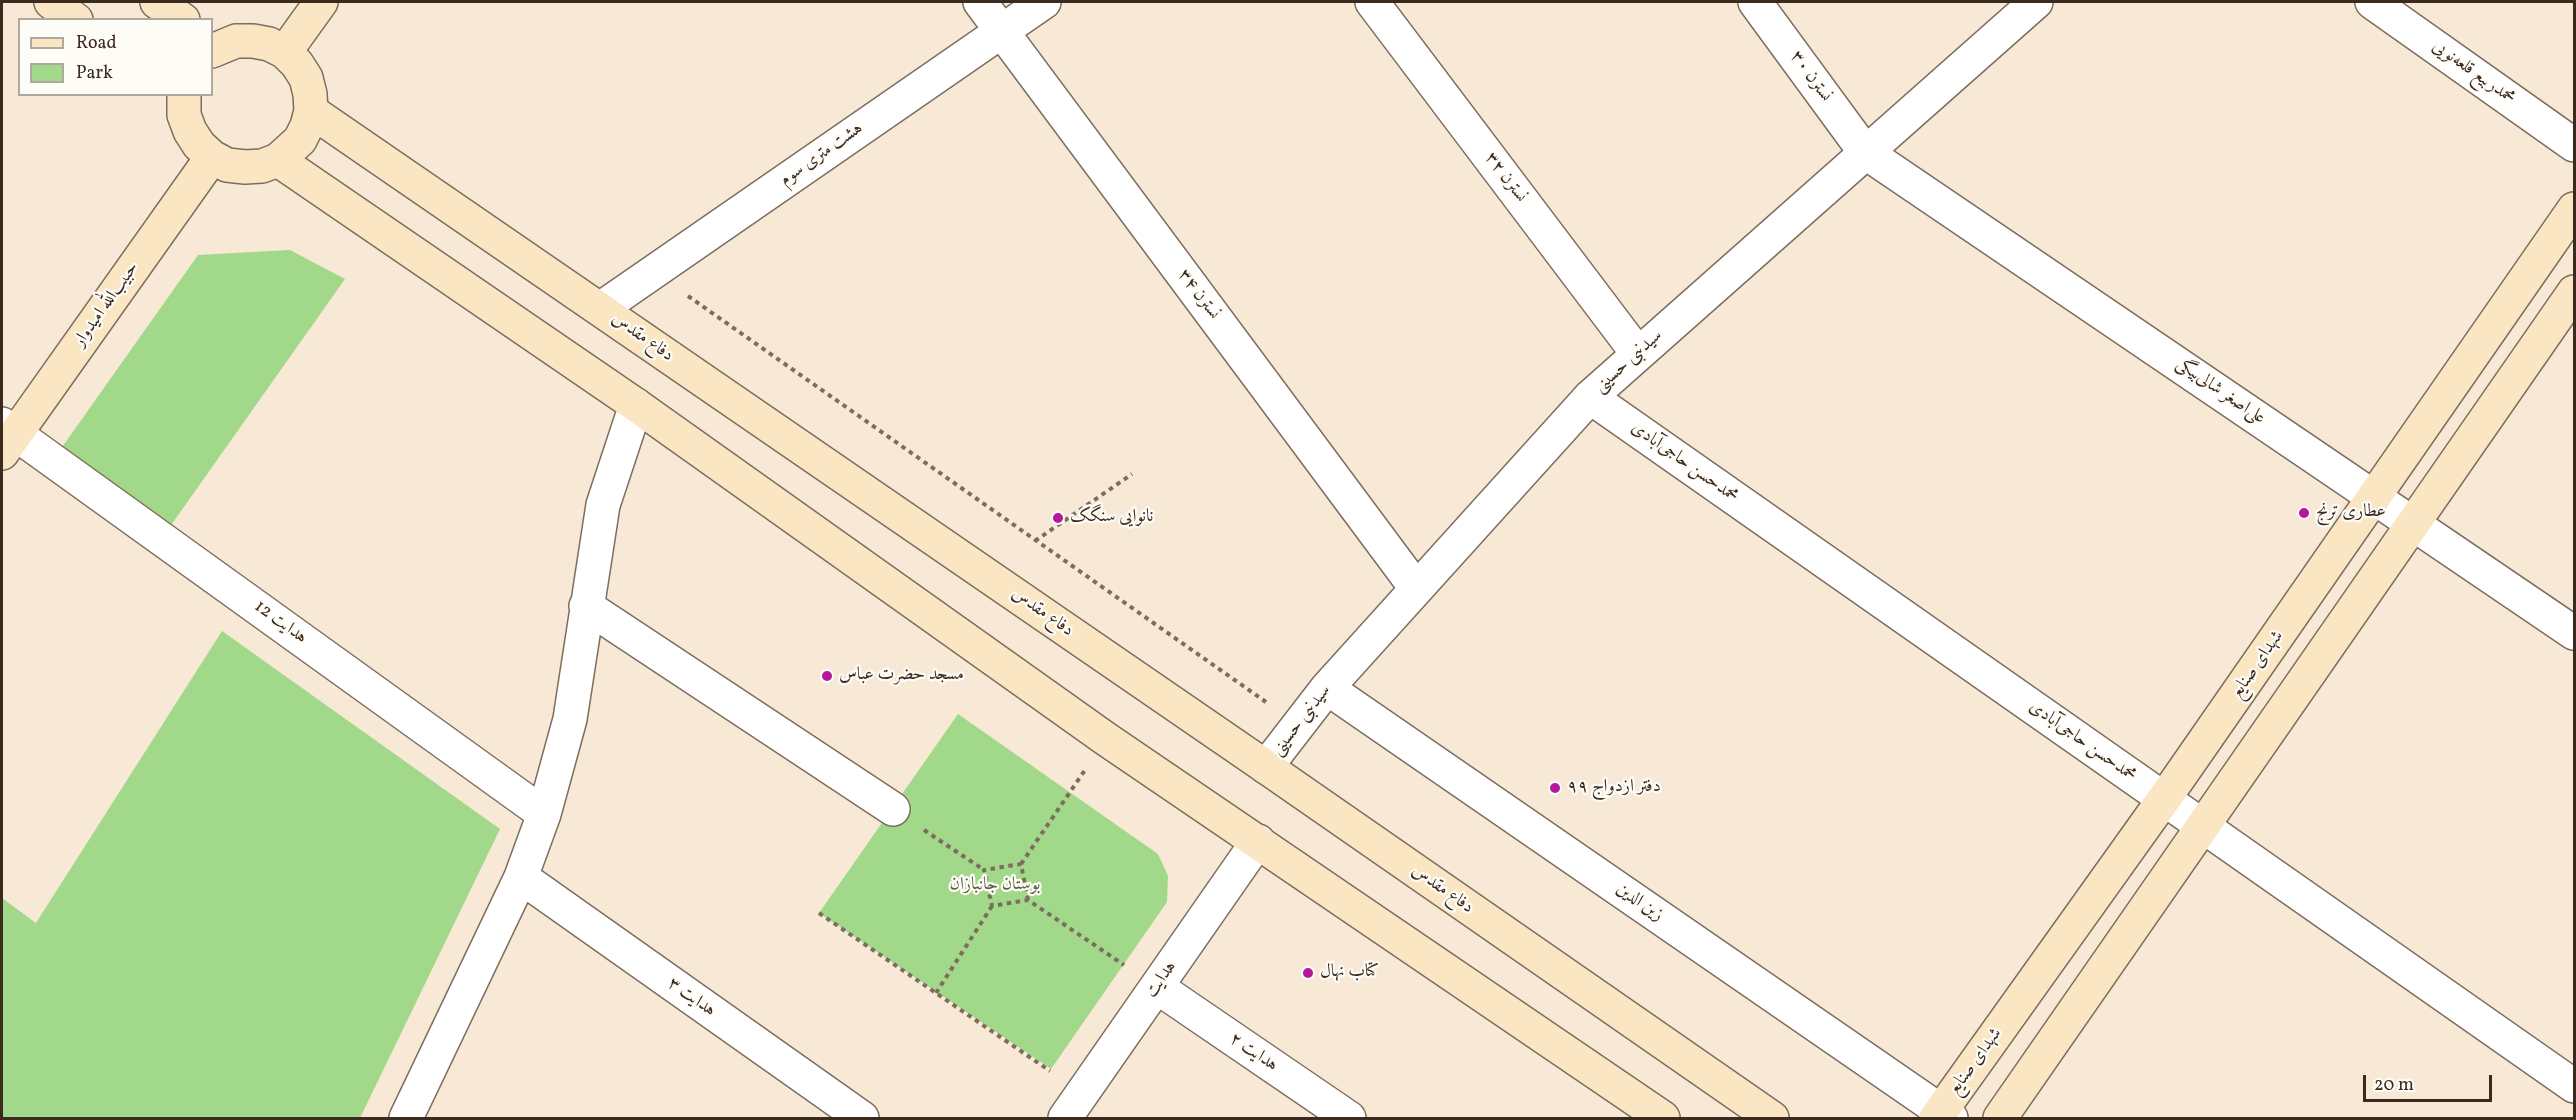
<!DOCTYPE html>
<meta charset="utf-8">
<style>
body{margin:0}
#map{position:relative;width:2576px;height:1120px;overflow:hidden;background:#f7e9d5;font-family:Vollkorn,serif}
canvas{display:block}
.frame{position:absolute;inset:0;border:3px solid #3b2a1e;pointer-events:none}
.legend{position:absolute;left:18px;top:18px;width:195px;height:78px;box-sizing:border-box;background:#fdfcf7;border:2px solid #afa8a0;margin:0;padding:8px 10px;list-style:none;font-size:18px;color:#3b2a1e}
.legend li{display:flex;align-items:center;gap:12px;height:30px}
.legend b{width:30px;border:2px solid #afa8a0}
.scale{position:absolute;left:2363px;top:1075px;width:129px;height:27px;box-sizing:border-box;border:3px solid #3b2a1e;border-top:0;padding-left:8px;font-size:18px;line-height:21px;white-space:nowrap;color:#3b2a1e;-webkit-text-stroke:4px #fdfcf7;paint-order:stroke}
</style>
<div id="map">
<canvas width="2576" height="1120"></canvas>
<div class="frame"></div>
<ul class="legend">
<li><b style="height:8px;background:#fbe6c4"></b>Road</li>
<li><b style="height:16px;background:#a2d889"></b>Park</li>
</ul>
<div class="scale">20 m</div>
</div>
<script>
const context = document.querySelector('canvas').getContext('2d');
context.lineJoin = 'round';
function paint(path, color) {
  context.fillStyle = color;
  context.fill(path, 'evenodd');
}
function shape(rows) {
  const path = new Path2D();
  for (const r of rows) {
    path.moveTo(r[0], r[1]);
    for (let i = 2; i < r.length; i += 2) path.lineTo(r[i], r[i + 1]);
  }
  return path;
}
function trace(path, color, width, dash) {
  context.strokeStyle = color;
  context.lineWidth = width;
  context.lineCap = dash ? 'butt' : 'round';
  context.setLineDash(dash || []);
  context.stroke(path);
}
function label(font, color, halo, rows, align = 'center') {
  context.font = font + ' Vollkorn,Amiri,serif';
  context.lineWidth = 4.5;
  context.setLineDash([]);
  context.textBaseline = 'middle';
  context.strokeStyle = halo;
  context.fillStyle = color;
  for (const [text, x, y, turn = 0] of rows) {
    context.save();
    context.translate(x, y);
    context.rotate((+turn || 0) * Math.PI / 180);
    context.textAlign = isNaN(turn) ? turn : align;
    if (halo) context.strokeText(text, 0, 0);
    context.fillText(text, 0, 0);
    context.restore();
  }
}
paint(shape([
 [290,250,345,279,169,528,60,450,198,255],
 [222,631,500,829,360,1118,2,1118,2,898,36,923],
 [958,714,1158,854,1168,876,1167,902,1051,1069,819,913]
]), '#a2d889');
const street = shape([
 [980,2,1416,588],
 [1372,2,1638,354],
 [1755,2,1865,152,2574,633],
 [2372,2,2574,145],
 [600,309,1044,2],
 [1590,397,2574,1086],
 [2,424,544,814],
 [586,606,893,809],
 [1327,688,1951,1118],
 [1266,767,1327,688,1590,397,2036,2],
 [521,877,862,1118],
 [1157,987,1349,1118],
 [406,1118,521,877,544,814,570,719,603,505,636,405],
 [1065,1118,1258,841]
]);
const secondary = shape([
 [51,2,76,20],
 [157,2,183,20],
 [285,52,321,2],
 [184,94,184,115,190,131,199,145,212,157,227,165,245,167,262,166,278,160,300,140,307,126,311,111,310,94,306,78,297,64,285,52,269,44,253,41,236,41,212,51],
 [311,111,1266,767,1772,1118],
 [278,160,636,405,1106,739,1663,1118],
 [2,453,212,157],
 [1936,1118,2164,799,2574,209],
 [2000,1118,2574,292]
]);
trace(street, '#7d6d5e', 36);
trace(secondary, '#7d6d5e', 36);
trace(shape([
 [688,296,1266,702],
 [1035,541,1132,474],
 [924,830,984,870],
 [1021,864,1085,770],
 [1028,900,1021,864,984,870,992,906,1028,900,1124,965],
 [819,913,1050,1071],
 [936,993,992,906]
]), '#7d6d5e', 4, [4.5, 4.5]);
trace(street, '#fff', 33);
trace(secondary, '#fbe6c4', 33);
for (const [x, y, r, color] of [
 [2304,513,6,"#b5179e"],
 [1058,518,6,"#b5179e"],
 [827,676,6,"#b5179e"],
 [1555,788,6,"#b5179e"],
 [1308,973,6,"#b5179e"]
]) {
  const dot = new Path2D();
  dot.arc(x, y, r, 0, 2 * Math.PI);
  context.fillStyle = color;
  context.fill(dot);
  trace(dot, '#fdfcf7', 2);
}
label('18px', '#3b2a1e', '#fdfcf7', [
 ["محمدربیع قلعه‌نویی",2473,73,35],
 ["نسترن ۳۰",1810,77,54],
 ["هشت متری سوم",822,155,-35],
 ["نسترن ۳۲",1505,178,53],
 ["نسترن ۳۴",1198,295,53],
 ["حبیب‌الله امیدوار",107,305,-55],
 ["دفاع مقدس",642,338,35],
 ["سیدنبی حسینی",1629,362,-42],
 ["علی‌اصغر شالی‌بیگی",2220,392,34],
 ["محمدحسن حاجی‌آبادی",1684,463,35],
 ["دفاع مقدس",1042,613,35],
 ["هدایت 12",280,623,36],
 ["شهدای صنایع",2258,665,-55],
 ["سیدنبی حسینی",1302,721,-52],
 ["محمدحسن حاجی‌آبادی",2082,742,35],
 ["دفاع مقدس",1442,890,35],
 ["زین الدین",1639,903,35],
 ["هدایت",1162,980,-55],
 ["هدایت ۳",691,998,35],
 ["هدایت ۲",1253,1053,34],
 ["شهدای صنایع",1976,1062,-54]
]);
label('18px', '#3b2a1e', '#fdfcf7', [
 ["عطاری ترنج",2316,513],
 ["نانوایی سنگک",1070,518],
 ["مسجد حضرت عباس",839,676],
 ["دفتر ازدواج ۹۹",1567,788],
 ["کتاب نهال",1320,973]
], 'left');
label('18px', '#5a5e3e', '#fdfcf7', [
 ["بوستان جانبازان",995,886]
]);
</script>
